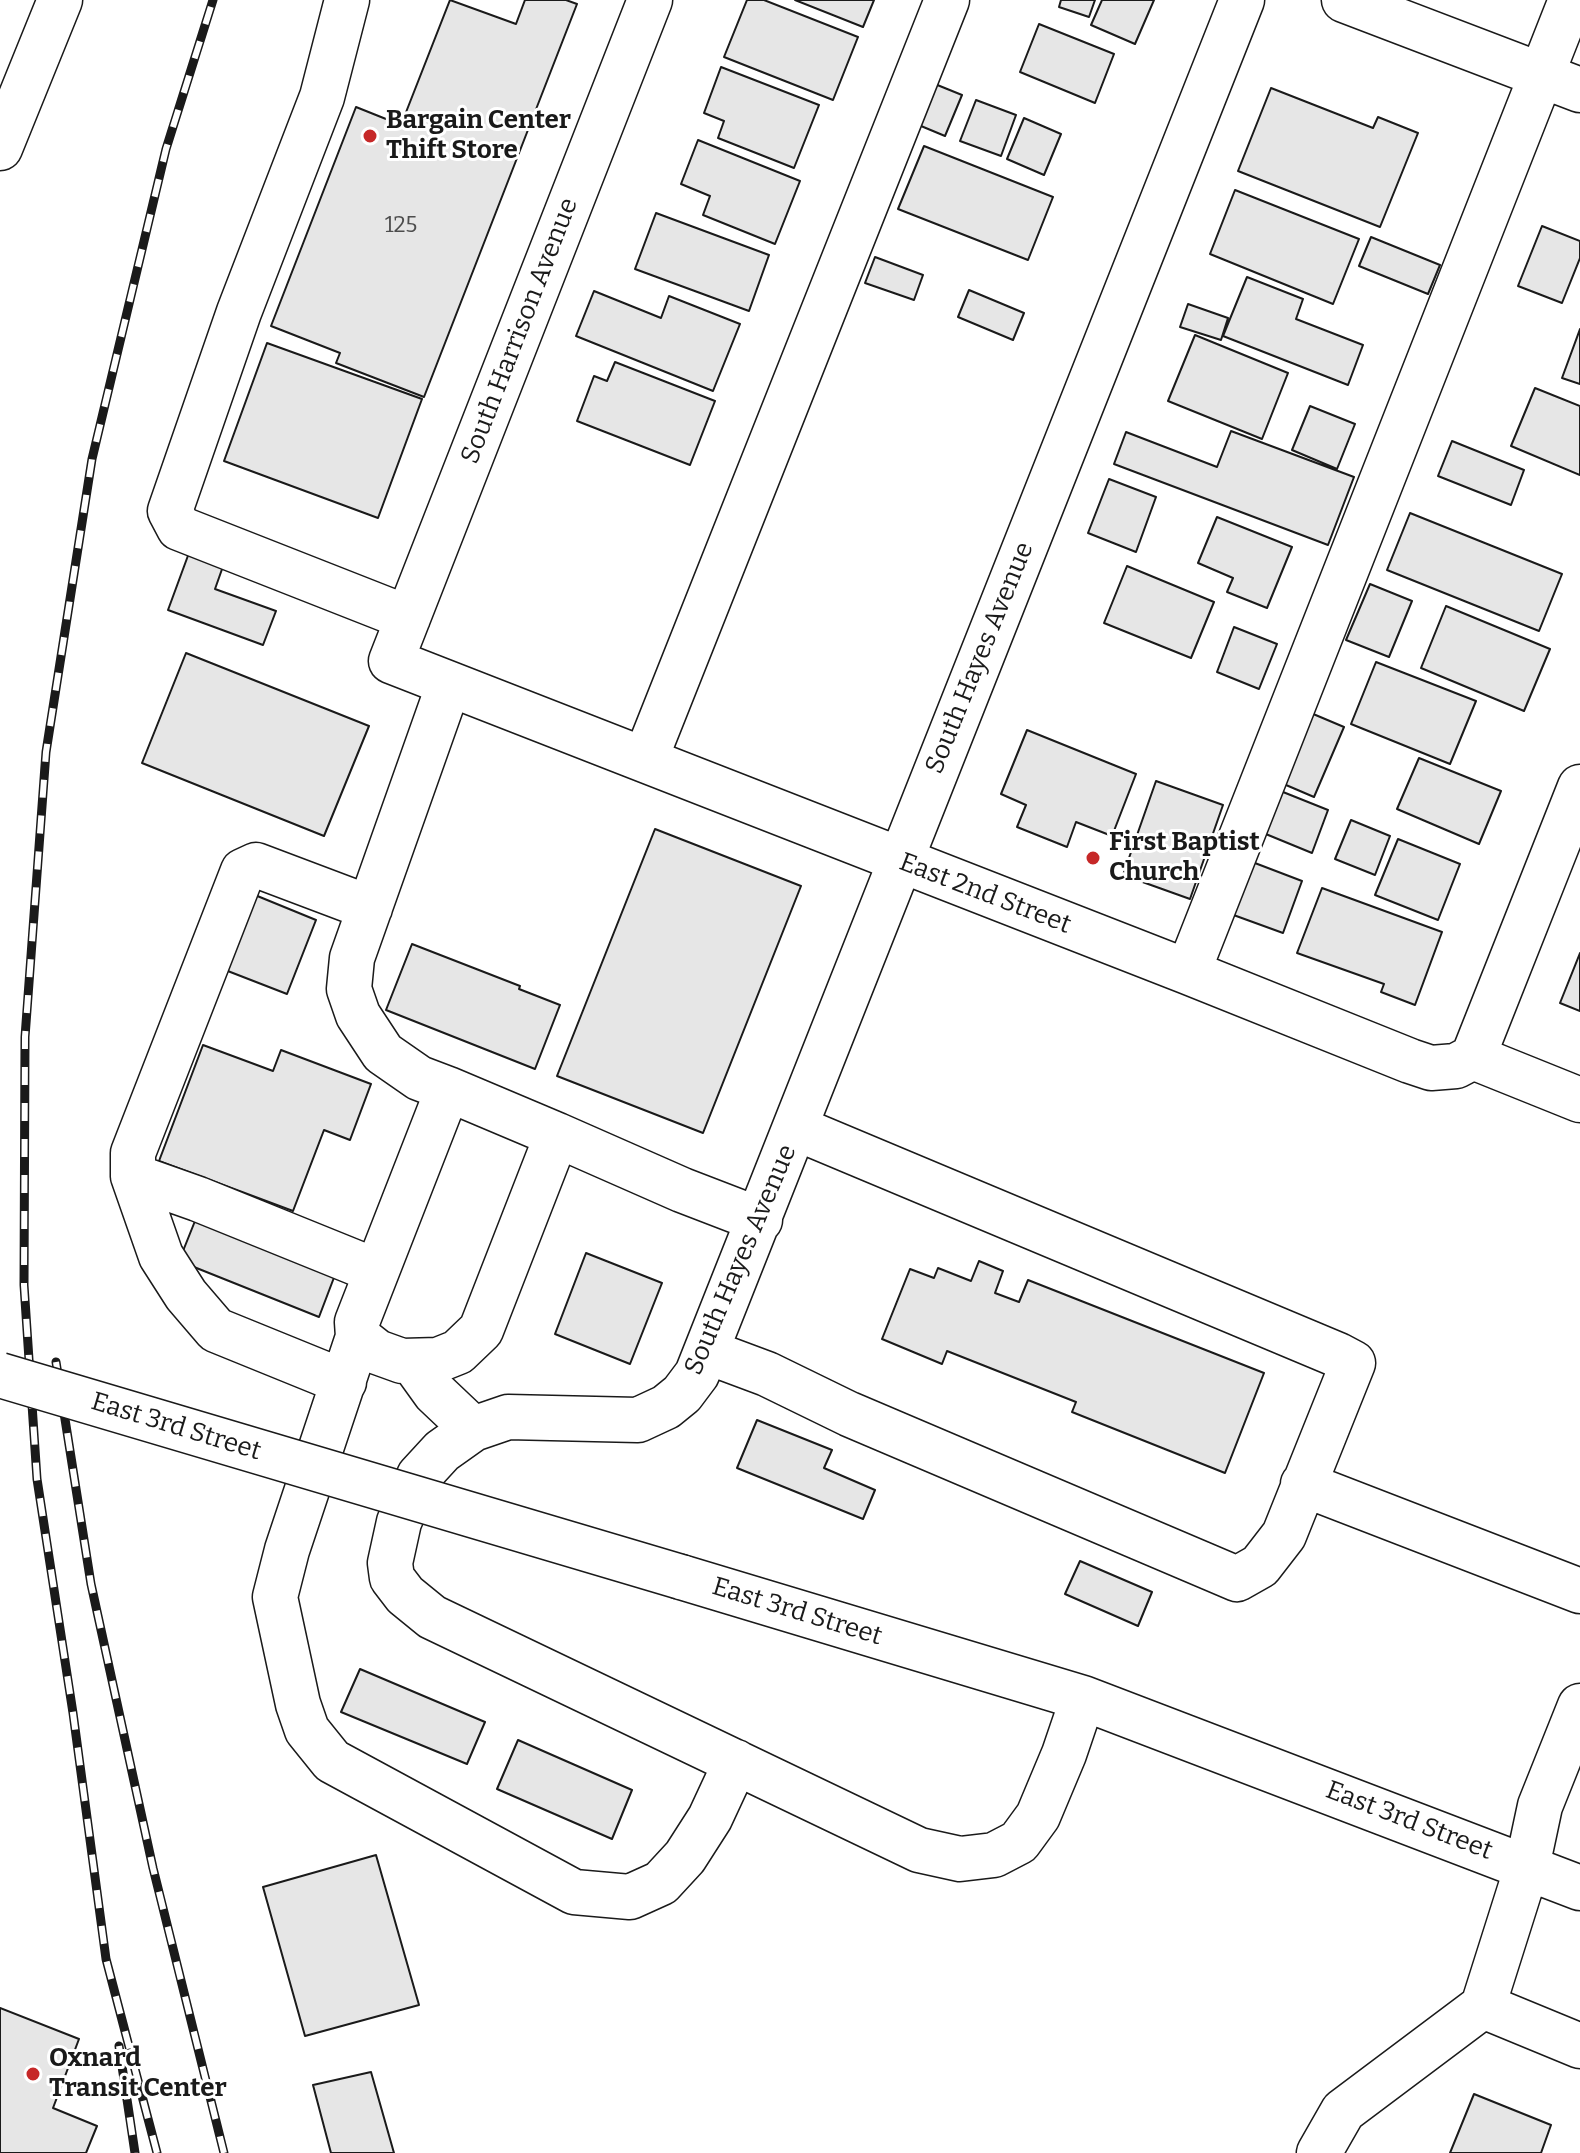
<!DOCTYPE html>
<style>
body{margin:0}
canvas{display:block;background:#fff}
</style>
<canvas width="1580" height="2153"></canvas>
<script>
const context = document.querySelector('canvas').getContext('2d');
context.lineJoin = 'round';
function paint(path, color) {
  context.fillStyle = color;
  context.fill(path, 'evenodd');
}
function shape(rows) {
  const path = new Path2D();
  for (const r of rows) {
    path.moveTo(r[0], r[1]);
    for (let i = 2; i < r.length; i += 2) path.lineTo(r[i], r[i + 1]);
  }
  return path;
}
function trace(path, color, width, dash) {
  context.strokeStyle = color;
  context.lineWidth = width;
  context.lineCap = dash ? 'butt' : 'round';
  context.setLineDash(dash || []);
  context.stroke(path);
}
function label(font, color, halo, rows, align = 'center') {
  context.font = font + ' Bitter,serif';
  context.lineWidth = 6;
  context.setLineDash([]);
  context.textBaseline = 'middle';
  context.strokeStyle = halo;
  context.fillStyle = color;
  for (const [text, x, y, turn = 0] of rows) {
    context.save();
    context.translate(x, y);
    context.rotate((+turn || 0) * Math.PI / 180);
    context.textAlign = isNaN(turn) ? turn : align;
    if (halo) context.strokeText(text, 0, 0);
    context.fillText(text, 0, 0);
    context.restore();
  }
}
const building = shape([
 [450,0,516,24,525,0,566,0,577,4,424,397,336,363,340,353,271,326,356,107,401,125,450,0],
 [747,0,764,0,858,37,833,100,724,57,747,0],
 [795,0,874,0,863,27,795,0],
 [1061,0,1095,0,1089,17,1059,7,1061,0],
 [1102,0,1154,0,1135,44,1091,25,1102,0],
 [1039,24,1114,54,1095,103,1020,72,1039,24],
 [721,67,819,105,794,168,718,138,724,121,704,113,721,67],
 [925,80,962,95,945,136,909,121,925,80],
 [1271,88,1373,128,1378,117,1418,133,1380,227,1238,171,1271,88],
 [976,100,1016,115,1001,156,960,141,976,100],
 [1024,118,1061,134,1044,175,1007,159,1024,118],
 [698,140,800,181,775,244,703,215,710,196,681,184,698,140],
 [924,146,1053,197,1028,260,898,209,924,146],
 [1235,190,1359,239,1333,304,1210,254,1235,190],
 [656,213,769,255,749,311,635,269,656,213],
 [1542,226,1580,241,1580,258,1562,303,1518,286,1542,226],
 [1371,237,1440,265,1428,294,1359,266,1371,237],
 [875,257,923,275,914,300,865,283,875,257],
 [1247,277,1303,299,1296,319,1363,345,1348,385,1223,336,1247,277],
 [969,290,1024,313,1013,340,958,317,969,290],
 [594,291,661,318,669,296,740,324,713,391,576,336,594,291],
 [1188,304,1228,318,1221,340,1180,327,1188,304],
 [1580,329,1580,384,1562,378,1580,329],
 [1195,335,1288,373,1262,439,1168,401,1195,335],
 [267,343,422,399,378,518,224,461,267,343],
 [615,362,715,401,690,465,577,421,594,376,607,381,615,362],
 [1535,388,1580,406,1580,475,1511,446,1535,388],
 [1310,406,1355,424,1337,469,1292,450,1310,406],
 [1231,431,1354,477,1328,545,1114,464,1126,432,1217,467,1231,431],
 [1452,441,1524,470,1511,505,1438,476,1452,441],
 [1109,479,1156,497,1136,552,1088,533,1109,479],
 [1410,513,1562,574,1539,631,1387,570,1410,513],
 [1217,517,1292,547,1267,608,1227,592,1233,578,1198,563,1217,517],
 [193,542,227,555,215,589,276,611,263,645,168,610,193,542],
 [1127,566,1214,602,1191,658,1104,623,1127,566],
 [1370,584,1412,601,1389,657,1346,640,1370,584],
 [1446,606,1550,649,1524,711,1421,668,1446,606],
 [1234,627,1277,644,1259,689,1217,672,1234,627],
 [186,653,369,726,324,836,142,763,186,653],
 [1376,662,1476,701,1450,764,1351,724,1376,662],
 [1299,708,1344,727,1314,797,1279,782,1299,708],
 [1027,730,1136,774,1112,836,1076,822,1067,847,1017,827,1026,805,1001,794,1027,730],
 [1419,758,1501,791,1479,844,1397,809,1419,758],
 [1156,781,1223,805,1190,899,1123,875,1156,781],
 [1273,788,1328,810,1312,853,1256,830,1273,788],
 [1351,820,1390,836,1375,875,1335,859,1351,820],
 [655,829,801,886,703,1133,557,1076,655,829],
 [1398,839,1460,864,1438,920,1375,895,1398,839],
 [1247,860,1302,881,1283,933,1228,913,1247,860],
 [1322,888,1442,932,1415,1005,1381,992,1384,984,1297,953,1322,888],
 [250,893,316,920,287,994,220,968,250,893],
 [412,944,520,986,519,989,560,1005,535,1069,386,1010,412,944],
 [1580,953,1580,1011,1560,1003,1580,953],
 [203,1045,273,1071,281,1050,371,1084,350,1140,324,1130,293,1211,159,1161,203,1045],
 [199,1211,338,1267,319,1317,179,1261,199,1211],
 [586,1253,662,1283,630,1364,555,1334,586,1253],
 [979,1261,1003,1271,995,1293,1019,1302,1028,1280,1264,1373,1225,1473,1072,1412,1076,1402,947,1351,942,1364,882,1339,910,1269,934,1278,938,1268,971,1281,979,1261],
 [757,1420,832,1450,824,1468,875,1490,863,1519,737,1468,757,1420],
 [1080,1561,1152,1592,1138,1626,1065,1594,1080,1561],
 [360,1669,485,1722,467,1764,341,1712,360,1669],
 [518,1740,632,1790,612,1839,497,1789,518,1740],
 [376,1855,419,2005,305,2036,263,1887,376,1855],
 [0,2008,79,2039,53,2108,97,2126,86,2153,0,2153,0,2008],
 [371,2072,394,2153,331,2153,313,2085,371,2072],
 [1474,2094,1551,2125,1541,2153,1450,2153,1474,2094]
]);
paint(building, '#e6e6e6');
trace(building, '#1a1a1a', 2);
const minor = shape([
 [347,0,322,97,239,312,170,511,179,528,408,618],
 [650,0,391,661,1188,972,1410,1061,1431,1068,1456,1066,1473,1057,1580,1100],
 [1344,0,1580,90],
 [645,760,947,0],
 [1188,972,1571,0],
 [1473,1057,1580,787],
 [448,1089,557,1135,481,1330,458,1352,438,1360,402,1361,377,1352,358,1337,357,1322,448,1089,419,1078,383,1053,358,1015,349,989,352,958,449,684],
 [557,1135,682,1190,760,1220],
 [133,1176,198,1199,376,1271],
 [358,1337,287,1550,275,1597,298,1704,307,1730,332,1761,574,1892,630,1897,661,1883,685,1857,710,1818,736,1762],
 [708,1352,767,1374,849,1414,1237,1579,1260,1566,1284,1535,1353,1363,1338,1355,796,1128],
 [412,1361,435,1393,473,1429],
 [344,1382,216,1330,186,1295,161,1256,133,1176,133,1153,243,871,256,865,370,908],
 [1303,1484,1580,1591],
 [681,1577,1083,1698,1580,1888],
 [1083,1698,1064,1754,1038,1816,1019,1842,994,1855,960,1859,919,1850,432,1617,405,1595,392,1578,390,1563,399,1522,419,1476,442,1451,473,1429,508,1417,638,1420,666,1407,682,1394,697,1374,1242,0],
 [1483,2006,1580,2046],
 [1319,2153,1343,2111,1483,2006,1527,1867,1540,1806,1580,1706]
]);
const major = shape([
 [0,148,60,0]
]);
trace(minor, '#1a1a1a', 47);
trace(major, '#1a1a1a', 47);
trace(minor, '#fff', 44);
trace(major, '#fff', 44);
const rail = shape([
 [56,1362,91,1584,153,1868,224,2153],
 [119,2046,135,2153],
 [157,2153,106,1959,73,1713,37,1479,24,1285,25,1037,46,752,92,459,166,149,213,0]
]);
trace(rail, '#1a1a1a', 9);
trace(rail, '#fff', 6, [18]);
const minorBridge = shape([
 [0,1375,681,1577]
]);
trace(minorBridge, '#1a1a1a', 47, []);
trace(minorBridge, '#fff', 44);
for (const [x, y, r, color] of [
 [370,136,8,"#c62828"],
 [1093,858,8,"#c62828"],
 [33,2074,8,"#c62828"]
]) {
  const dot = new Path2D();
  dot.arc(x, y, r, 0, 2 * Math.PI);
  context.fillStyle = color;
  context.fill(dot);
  trace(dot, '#fff', 3);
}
label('22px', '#4d4d4d', null, [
 ["125",401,226]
]);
label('bold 26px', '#1a1a1a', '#fff', [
 ["Bargain Center",386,121],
 ["Thift Store",386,151],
 ["First Baptist",1109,843],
 ["Church",1109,873],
 ["Oxnard",49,2059],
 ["Transit Center",49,2089]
], 'left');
label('26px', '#1a1a1a', '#fff', [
 ["South Harrison Avenue",520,331,-69],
 ["South Hayes Avenue",980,658,-68],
 ["East 2nd Street",985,894,21],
 ["South Hayes Avenue",741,1260,-67],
 ["East 3rd Street",176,1427,17],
 ["East 3rd Street",797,1612,17],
 ["East 3rd Street",1409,1821,21]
]);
</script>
